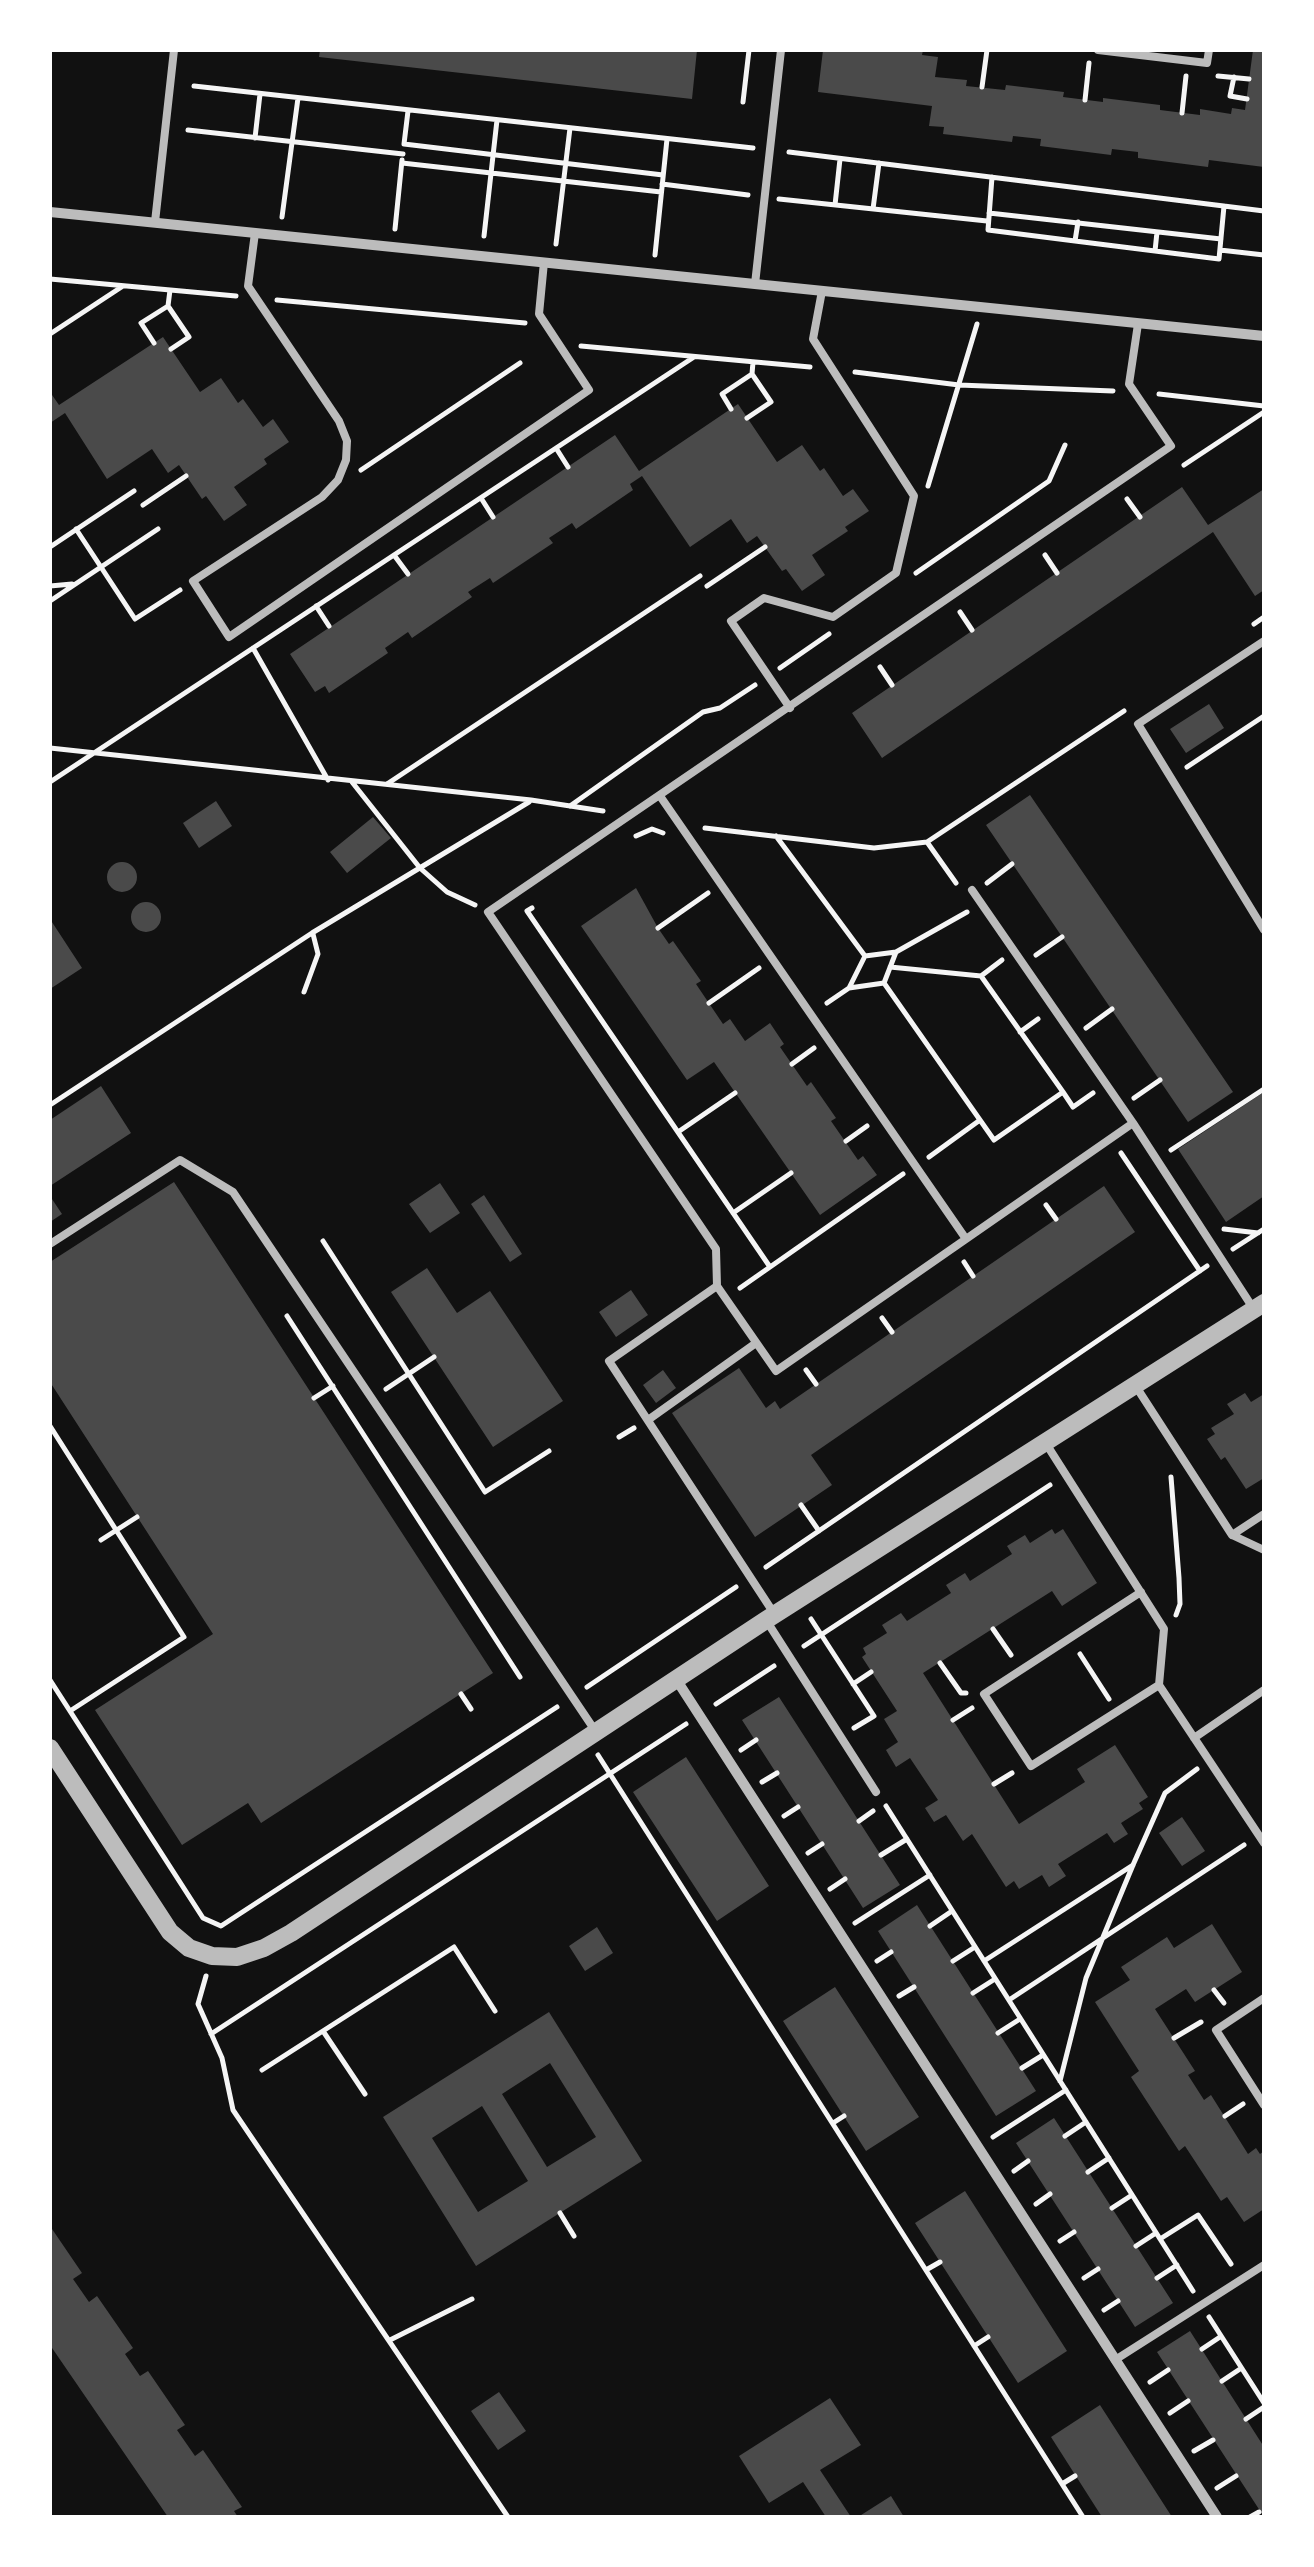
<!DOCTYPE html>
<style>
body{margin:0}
#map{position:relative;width:1314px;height:2567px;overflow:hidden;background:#111;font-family:Rubik,sans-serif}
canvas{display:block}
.frame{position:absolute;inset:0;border:52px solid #fff;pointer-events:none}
</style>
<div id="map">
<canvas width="1314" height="2567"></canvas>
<div class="frame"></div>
</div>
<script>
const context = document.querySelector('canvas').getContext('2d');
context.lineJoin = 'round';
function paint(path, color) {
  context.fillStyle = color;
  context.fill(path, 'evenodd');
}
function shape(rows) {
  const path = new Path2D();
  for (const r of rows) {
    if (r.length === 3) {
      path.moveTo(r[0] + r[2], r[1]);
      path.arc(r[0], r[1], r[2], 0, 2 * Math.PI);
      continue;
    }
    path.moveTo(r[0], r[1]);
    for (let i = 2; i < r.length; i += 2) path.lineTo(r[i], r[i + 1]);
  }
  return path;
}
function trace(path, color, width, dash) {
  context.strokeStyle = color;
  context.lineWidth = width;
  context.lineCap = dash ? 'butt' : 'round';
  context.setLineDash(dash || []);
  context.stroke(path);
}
paint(shape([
 [320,50,697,50,692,99,319,57],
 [823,50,923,50,922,55,938,57,935,77,967,80,966,86,1005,90,1006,85,1064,92,1063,97,1103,102,1103,98,1160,105,1160,110,1200,115,1200,109,1231,114,1232,108,1245,110,1253,50,1264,50,1264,167,1209,160,1208,167,1138,158,1138,152,1112,149,1111,155,1040,146,1041,139,1013,136,1012,142,943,134,944,127,929,126,932,106,818,92],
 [163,337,200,392,221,378,238,403,243,399,263,427,273,419,289,442,264,459,267,464,234,487,247,505,224,521,206,496,202,499,179,465,168,473,152,449,107,479,65,413,50,423,50,392,59,405],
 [738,404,777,462,802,445,820,471,824,468,843,496,853,489,869,511,845,527,848,531,812,555,825,575,802,591,786,569,782,571,757,536,747,543,731,519,690,547,642,476,630,484,633,490,576,529,572,523,549,538,553,543,493,583,490,578,468,592,472,597,412,638,408,632,385,648,388,653,329,693,325,686,315,692,290,654,615,435,639,471],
 [1182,487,1208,525,1264,489,1264,590,1255,596,1213,532,882,758,852,713],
 [1209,704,1224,728,1186,753,1170,729],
 [1030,795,1233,1092,1188,1122,986,825],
 [216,801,232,826,199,848,183,823],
 [373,817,391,838,347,873,330,852],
 [122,877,15],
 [636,888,658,928,669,944,673,941,701,981,696,984,723,1024,730,1019,745,1041,770,1023,784,1044,780,1047,807,1086,811,1082,836,1118,831,1121,858,1160,863,1156,877,1175,820,1215,714,1062,687,1080,581,926],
 [146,917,15],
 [50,919,82,968,50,989],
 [101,1086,131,1133,50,1186,50,1120],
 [1264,1092,1264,1196,1226,1222,1178,1149],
 [174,1182,493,1673,261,1823,248,1803,182,1845,95,1710,213,1634,50,1382,50,1262],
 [440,1183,460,1213,430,1233,409,1204],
 [1104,1186,1135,1232,811,1455,832,1485,755,1537,672,1413,739,1368,766,1408,775,1401,780,1409],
 [484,1195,522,1254,510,1262,471,1204],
 [50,1196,62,1214,50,1222],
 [427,1268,457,1313,490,1291,563,1401,493,1447,391,1292],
 [631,1290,648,1315,616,1337,599,1312],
 [663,1370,676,1388,656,1403,643,1385],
 [1245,1393,1251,1402,1264,1394,1264,1478,1246,1489,1225,1457,1221,1460,1207,1439,1215,1434,1211,1428,1234,1414,1227,1404],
 [1052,1529,1055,1534,1063,1529,1097,1583,1062,1606,1052,1591,923,1673,1019,1824,1085,1782,1077,1769,1115,1745,1148,1797,1139,1803,1143,1809,1121,1823,1128,1834,1114,1843,1107,1833,1058,1864,1066,1876,1049,1887,1042,1875,1019,1889,1014,1881,1006,1887,972,1834,963,1841,946,1815,934,1822,925,1808,938,1800,910,1758,896,1767,886,1750,898,1742,884,1719,897,1711,862,1657,866,1654,863,1648,887,1633,882,1625,901,1613,907,1621,951,1593,946,1585,965,1573,970,1581,1012,1554,1007,1546,1025,1535,1030,1543],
 [779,1697,900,1885,863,1908,742,1720],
 [686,1757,769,1886,717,1921,633,1792],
 [1182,1817,1205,1851,1182,1866,1159,1833],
 [917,1905,1036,2091,996,2116,878,1931],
 [1212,1924,1242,1972,1195,2002,1186,1989,1155,2009,1195,2071,1188,2075,1204,2100,1211,2095,1248,2154,1256,2148,1260,2154,1264,2151,1264,2209,1244,2222,1227,2197,1221,2201,1185,2146,1179,2151,1131,2077,1139,2071,1095,2002,1130,1980,1121,1967,1167,1937,1174,1948],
 [597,1927,613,1953,585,1971,569,1946],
 [835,1987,919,2117,866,2151,783,2021],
 [549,2012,642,2161,476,2266,383,2117],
 [550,2063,596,2137,547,2167,502,2094],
 [482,2106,528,2181,478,2212,432,2138],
 [1054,2118,1173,2303,1135,2327,1016,2143],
 [965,2191,1067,2351,1018,2383,915,2223],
 [50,2226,82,2273,73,2279,89,2302,97,2296,133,2348,125,2354,140,2376,148,2371,185,2425,177,2430,195,2456,203,2450,242,2507,234,2511,238,2517,168,2517,50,2345],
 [1190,2331,1264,2447,1264,2517,1157,2352],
 [499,2392,526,2431,498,2450,471,2411],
 [830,2398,861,2445,820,2470,851,2517,826,2517,803,2482,769,2503,739,2456],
 [1100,2405,1172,2517,1102,2517,1051,2437],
 [891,2496,904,2517,858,2517]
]), '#4a4a4a');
trace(shape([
 [1218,76,1249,79],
 [1234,77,1230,96,1247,99],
 [194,86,753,148],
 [982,87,987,50],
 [1085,100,1089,63],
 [743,102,749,50],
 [1182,113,1186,76],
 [188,130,403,154],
 [255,138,260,94],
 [404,144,663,175],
 [404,144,408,111],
 [789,152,1264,211],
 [402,163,661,192],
 [992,177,988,230,1075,241,1219,259,1224,206],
 [662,184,748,195],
 [779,199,987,221],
 [835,205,840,159],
 [873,209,879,163],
 [989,213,1221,239],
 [282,217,298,98],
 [395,229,402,160],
 [484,236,497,120],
 [1075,241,1078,222],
 [556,244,570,128],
 [1220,250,1264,255],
 [1155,251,1157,232],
 [655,255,667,139],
 [50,279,236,296],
 [170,290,168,306,189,337,171,349],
 [277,300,525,323],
 [50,334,123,286],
 [154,343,141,323,168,306],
 [581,346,810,367],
 [855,372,959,385,1113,391],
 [1159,394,1264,406],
 [731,409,722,394,752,374],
 [747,418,771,402,752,374,753,362],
 [556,448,568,467],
 [1184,465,1264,412],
 [361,470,520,363],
 [928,486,977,324],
 [481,498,493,517],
 [1127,499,1140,517],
 [143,505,186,476],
 [76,529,135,619,180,590],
 [50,547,134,491],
 [394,555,408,574],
 [1045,555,1057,573],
 [916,573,1049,481,1065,445],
 [50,586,72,584],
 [707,586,765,547],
 [50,601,158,529],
 [316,606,329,626],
 [960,612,972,630],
 [1254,624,1264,617],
 [253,648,328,780],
 [880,667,892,685],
 [780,668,829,634],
 [50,748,531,800,603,811],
 [1187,767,1264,716],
 [50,782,694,357],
 [352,782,420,868,447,892,475,905],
 [387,784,700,576],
 [570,806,703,712,720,708,755,685],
 [705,828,874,848,927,842,956,883],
 [636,836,652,829,663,833],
 [776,836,865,956,896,952,884,983,980,1120,929,1157],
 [927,842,1124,711],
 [987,883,1012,864],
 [532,908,527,911,770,1267],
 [658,928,708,893],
 [896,952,967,912],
 [1036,955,1062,937],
 [865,956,849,988,884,983],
 [890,967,981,976],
 [304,992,318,954,313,934],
 [709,1003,759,968],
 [827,1003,849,988],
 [1086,1028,1112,1009],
 [1020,1032,1038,1019],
 [792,1064,814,1048],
 [1063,1092,1073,1107,1093,1093],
 [1134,1098,1160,1080],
 [50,1105,312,933,529,802],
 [980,1120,994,1140,1063,1092,981,976,1002,960],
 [678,1132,735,1093],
 [846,1141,867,1126],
 [1171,1150,1264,1089],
 [1121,1153,1200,1271],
 [1046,1205,1056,1219],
 [733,1213,791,1173],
 [1224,1229,1258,1233],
 [323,1241,485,1492,549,1451],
 [1233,1249,1264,1229],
 [964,1262,973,1276],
 [740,1288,903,1174],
 [287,1316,520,1677],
 [882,1318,892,1332],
 [806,1370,816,1384],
 [386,1389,434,1357],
 [314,1398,333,1386],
 [50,1426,184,1637,70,1711],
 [619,1437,634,1428],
 [1171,1477,1179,1578,1180,1604,1176,1615],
 [801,1505,819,1531],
 [101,1540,137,1517],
 [766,1567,1207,1266],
 [811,1619,874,1716,854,1728],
 [993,1629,1011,1655],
 [804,1646,1050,1485],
 [1080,1654,1109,1699],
 [940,1663,961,1693,966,1693],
 [50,1680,203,1918,221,1926,557,1707],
 [853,1684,871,1672],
 [587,1687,736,1587],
 [461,1694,471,1709],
 [716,1704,774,1666],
 [953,1720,972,1708],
 [741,1750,756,1740],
 [598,1755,1083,2517],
 [762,1782,777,1773],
 [994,1784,1012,1773],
 [886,1806,1193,2291],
 [784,1816,798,1807],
 [859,1821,873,1811],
 [808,1853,822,1844],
 [881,1855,907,1839],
 [830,1889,845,1879],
 [855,1923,930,1875],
 [930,1926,952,1911],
 [877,1961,891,1952],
 [953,1961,975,1947],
 [984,1961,1133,1865],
 [206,1976,198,2004,222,2058,233,2110,508,2517],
 [1214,1990,1224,2003],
 [973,1993,995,1979],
 [899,1996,914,1987],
 [1009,2000,1244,1845],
 [323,2031,365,2094],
 [998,2033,1020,2019],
 [211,2034,686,1724],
 [1174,2038,1201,2022],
 [1022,2068,1043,2055],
 [262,2070,454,1947,495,2011],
 [1060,2081,1086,1978,1133,1865,1165,1793,1197,1769],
 [1225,2116,1243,2104],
 [833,2123,844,2116],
 [1065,2136,1086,2122],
 [993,2137,1066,2090],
 [1014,2171,1028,2161],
 [1088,2172,1109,2158],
 [1036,2204,1050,2194],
 [1112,2208,1132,2195],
 [560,2213,574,2236],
 [1160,2239,1198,2215,1231,2264],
 [1060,2241,1074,2232],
 [1136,2246,1156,2233],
 [926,2270,940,2262],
 [1084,2278,1098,2269],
 [1157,2278,1177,2265],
 [1104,2310,1118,2301],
 [1209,2317,1264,2403],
 [390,2340,472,2299],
 [974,2346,988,2337],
 [1202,2349,1220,2337],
 [1222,2381,1240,2369],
 [1150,2382,1168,2370],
 [1170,2413,1188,2401],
 [1246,2419,1264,2407],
 [1194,2451,1213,2440],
 [1062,2484,1075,2476],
 [1217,2488,1236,2476],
 [1250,2517,1259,2512]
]), '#f5f5f5', 5);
trace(shape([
 [1098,50,1207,63,1209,50],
 [155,222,174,50],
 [255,233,248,286,339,421,347,441,346,460,338,480,322,497,193,581,229,637,589,390,539,314,544,262],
 [755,284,781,50],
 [1264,641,1138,724,1264,930],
 [790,708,731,621,764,598,833,617,896,573,914,496,813,339,822,291],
 [660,796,966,1239,1133,1123,972,890],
 [1133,1123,1253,1308],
 [966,1239,776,1371,717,1286,716,1249,488,912,1171,446,1129,384,1138,324],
 [50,1244,180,1160,233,1192,596,1732],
 [717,1286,609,1361,775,1615],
 [1135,1385,1232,1535,1264,1550],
 [648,1420,756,1343],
 [1045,1442,1164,1629,1159,1685,1264,1843],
 [1232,1535,1264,1514],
 [1141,1592,984,1694,1031,1766,1159,1685],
 [766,1620,876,1792],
 [1194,1738,1264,1690],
 [1264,1998,1216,2030,1264,2105],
 [1115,2360,1264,2265]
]), '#bcbcbc', 8);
trace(shape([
 [50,212,1264,336],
 [676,1679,1217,2517]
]), '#bcbcbc', 10);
trace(shape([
 [50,1748,170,1932,189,1948,212,1956,237,1957,264,1948,291,1933,766,1620,1264,1303]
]), '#bcbcbc', 18);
</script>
